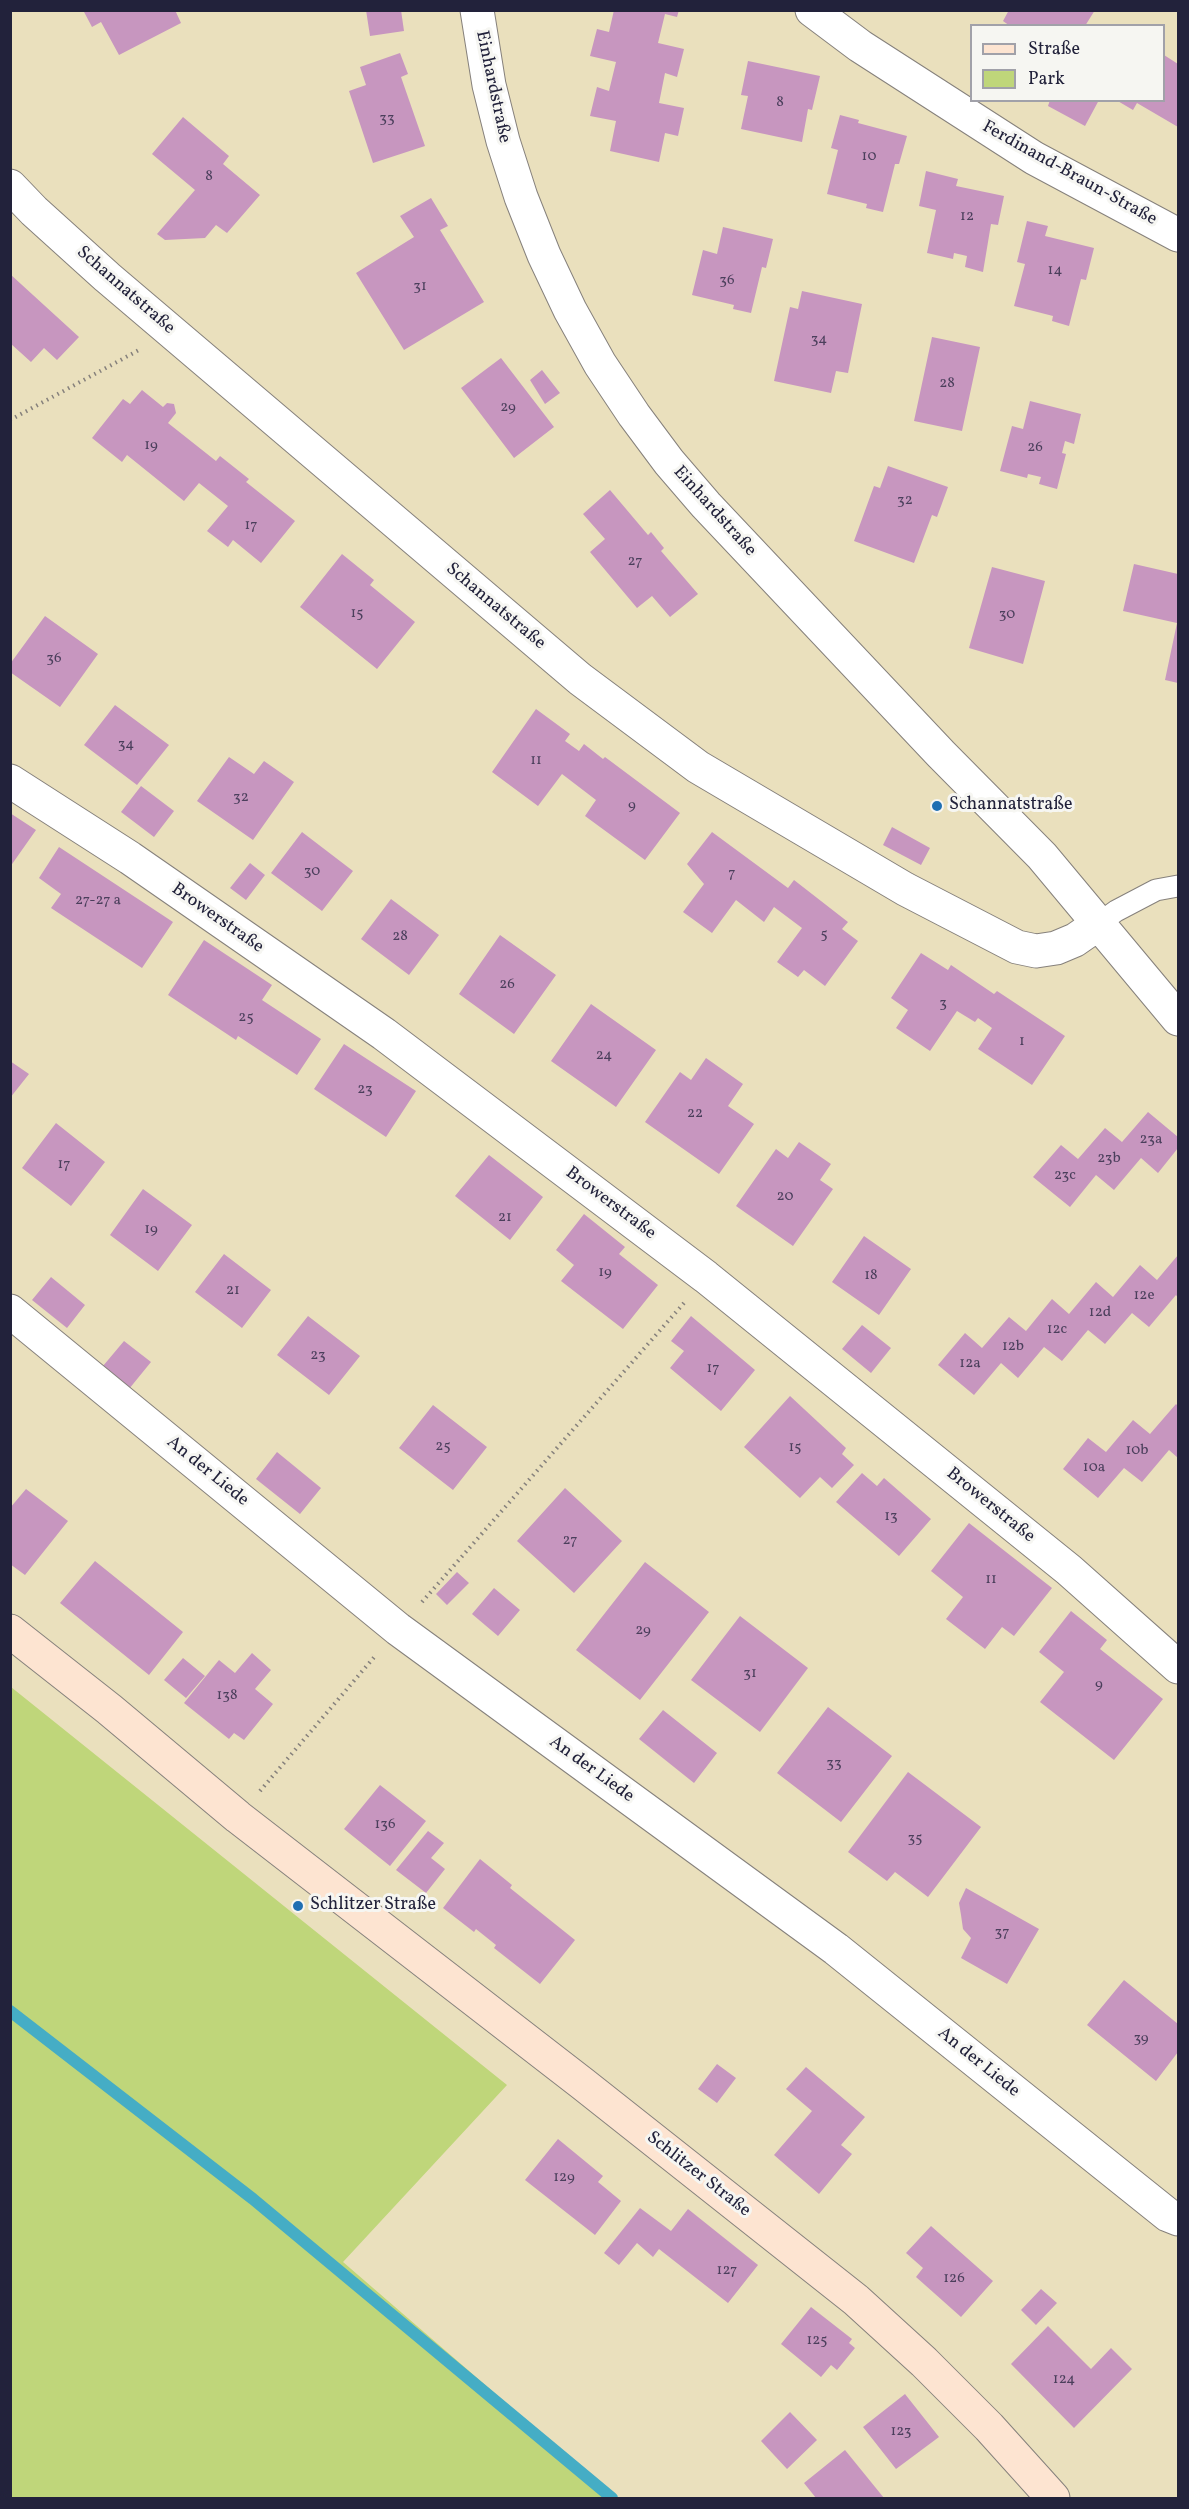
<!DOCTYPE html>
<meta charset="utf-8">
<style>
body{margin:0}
#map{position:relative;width:1189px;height:2509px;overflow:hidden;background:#eae0bd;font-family:Vollkorn,serif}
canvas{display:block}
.frame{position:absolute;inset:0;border:12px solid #22223b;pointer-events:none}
.legend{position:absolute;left:970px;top:24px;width:195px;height:78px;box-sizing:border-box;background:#f6f6f2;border:2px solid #a1a1a9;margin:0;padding:8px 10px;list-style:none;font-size:18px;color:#22223b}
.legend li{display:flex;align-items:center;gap:12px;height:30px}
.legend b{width:30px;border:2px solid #a1a1a9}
</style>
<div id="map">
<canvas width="1189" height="2509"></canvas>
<div class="frame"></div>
<ul class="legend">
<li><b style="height:8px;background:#fde4d1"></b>Straße</li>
<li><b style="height:16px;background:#bfd67a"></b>Park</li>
</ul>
</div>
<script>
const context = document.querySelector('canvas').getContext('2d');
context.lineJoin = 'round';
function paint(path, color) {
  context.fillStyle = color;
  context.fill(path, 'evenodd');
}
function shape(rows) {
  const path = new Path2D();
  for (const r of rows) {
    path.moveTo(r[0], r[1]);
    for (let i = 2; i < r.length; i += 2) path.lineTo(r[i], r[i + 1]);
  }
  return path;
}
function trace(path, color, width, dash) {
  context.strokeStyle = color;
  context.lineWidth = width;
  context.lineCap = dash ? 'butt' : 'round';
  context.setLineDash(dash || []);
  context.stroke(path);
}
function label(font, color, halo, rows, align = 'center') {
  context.font = font + ' Vollkorn,serif';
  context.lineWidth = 6;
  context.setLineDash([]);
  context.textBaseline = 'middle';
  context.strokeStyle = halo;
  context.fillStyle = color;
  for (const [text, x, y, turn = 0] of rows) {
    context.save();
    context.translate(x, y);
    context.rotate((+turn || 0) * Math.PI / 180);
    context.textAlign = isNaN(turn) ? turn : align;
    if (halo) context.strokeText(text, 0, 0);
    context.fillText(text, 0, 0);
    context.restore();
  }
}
paint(shape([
 [11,1687,507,2085,343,2262,616,2498,11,2498]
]), '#bfd67a');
trace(shape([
 [10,2011,253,2199,612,2498]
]), '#45adc5', 12);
paint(shape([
 [83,10,175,10,181,23,119,55,101,22,92,27],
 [366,10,401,10,404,31,370,36],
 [614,10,679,10,677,17,665,14,658,43,684,49,677,77,665,73,659,103,684,108,678,136,665,133,659,162,610,151,616,121,590,116,597,87,609,91,616,62,590,56,597,29,609,32],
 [1009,10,1095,10,1085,26,1010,26,1003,21],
 [400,53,408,74,401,77,425,146,373,163,349,91,366,85,360,67],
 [1164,55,1178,64,1178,127,1137,103,1133,110,1116,100,1164,100],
 [748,61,820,76,812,110,808,109,802,142,741,129,748,96,741,95],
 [1050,100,1099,100,1085,126,1048,106],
 [840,115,859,120,858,123,907,136,899,164,895,164,883,212,866,208,867,204,827,194,838,150,831,148],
 [183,117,229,156,223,164,260,195,227,233,216,225,205,238,165,240,157,234,195,190,152,154],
 [926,171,958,179,956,186,1004,196,998,225,991,224,983,272,965,267,967,256,954,253,953,259,927,253,936,210,919,206],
 [431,198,448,226,440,230,484,302,404,350,356,273,414,237,400,216],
 [1027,221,1048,226,1045,236,1094,248,1086,280,1081,279,1069,326,1052,321,1053,316,1014,306,1025,264,1017,262],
 [723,227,773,239,766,268,762,267,751,313,733,309,734,305,692,295,703,250,717,254],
 [10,274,79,337,57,360,44,348,31,362,10,343],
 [802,291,862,304,848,373,836,371,831,393,774,381,790,307,798,309],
 [932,337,980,347,962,431,914,421],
 [501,358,554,427,514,458,461,388],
 [542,370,560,393,545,404,530,380],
 [142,390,163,407,167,403,174,404,176,413,168,423,216,461,220,456,249,479,246,482,295,521,261,563,233,540,228,547,207,531,228,506,199,483,184,501,127,455,122,462,92,438,123,399,130,404],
 [1030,401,1081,414,1074,444,1065,441,1062,453,1066,454,1057,489,1039,484,1041,477,1028,474,1027,478,1000,471,1012,426,1023,429],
 [888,466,948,487,937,517,932,515,914,563,854,541,874,486,880,488],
 [610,490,648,535,651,532,664,548,661,551,698,594,670,617,652,596,637,608,590,552,605,539,583,514],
 [342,554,374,580,370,585,415,622,377,669,300,607],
 [1134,564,1178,574,1178,683,1165,680,1177,623,1123,611],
 [992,567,1045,581,1023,664,969,648],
 [45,616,98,654,60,707,10,672,10,664],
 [115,705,169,745,137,785,84,745],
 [536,709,570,734,565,741,579,751,584,744,603,759,605,757,680,813,645,860,585,816,596,800,562,774,538,806,492,772],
 [229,757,254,774,264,761,294,782,253,840,197,801],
 [141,786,174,811,154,837,121,812],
 [10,813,36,830,10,867],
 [892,827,930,848,921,865,883,845],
 [302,832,353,871,322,911,271,873],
 [712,832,788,888,794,880,848,922,842,929,858,941,825,986,804,970,798,977,777,962,802,928,774,907,764,922,736,900,712,933,683,912,704,884,687,864],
 [59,847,173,922,142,968,51,908,61,894,39,878],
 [250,863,265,875,246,900,230,888],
 [391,899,439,935,409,975,361,939],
 [500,935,556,975,514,1034,459,994],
 [204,940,272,985,262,1000,321,1039,297,1075,238,1036,236,1040,168,995],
 [921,953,948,970,951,965,994,994,997,991,1065,1036,1032,1085,978,1049,992,1028,978,1018,975,1022,957,1011,930,1051,896,1028,908,1010,891,998],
 [591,1004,656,1050,616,1107,551,1061],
 [344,1044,416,1091,386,1137,314,1089],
 [706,1058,743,1084,728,1106,754,1124,719,1174,645,1122,680,1072,691,1080],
 [10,1061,29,1074,10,1098],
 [1148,1112,1178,1137,1178,1148,1158,1173,1141,1158,1114,1190,1096,1175,1070,1207,1033,1177,1061,1145,1078,1159,1105,1128,1122,1142],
 [56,1123,105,1162,71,1206,22,1168],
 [799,1142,831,1164,820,1180,833,1189,793,1246,736,1206,776,1149,788,1158],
 [489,1155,543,1197,510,1240,455,1196],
 [143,1189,192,1225,158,1271,110,1235],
 [584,1214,625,1247,619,1254,658,1285,623,1329,561,1281,574,1265,556,1250],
 [864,1236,911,1269,879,1315,832,1282],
 [224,1254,271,1290,242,1328,195,1292],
 [1178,1255,1178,1298,1176,1295,1149,1327,1132,1313,1105,1344,1088,1330,1062,1361,1044,1347,1018,1378,1001,1363,974,1395,938,1365,965,1333,982,1348,1009,1317,1026,1331,1052,1299,1069,1314,1096,1282,1113,1297,1140,1265,1157,1280],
 [51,1277,85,1305,67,1328,32,1300],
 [308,1316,360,1356,329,1395,277,1355],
 [691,1316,755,1370,721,1411,670,1368,684,1351,671,1341],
 [862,1325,891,1348,871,1373,842,1349],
 [124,1341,151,1362,129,1389,103,1366],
 [790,1396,846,1448,842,1454,854,1465,832,1488,820,1477,800,1498,744,1447],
 [1176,1404,1178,1406,1178,1458,1169,1450,1142,1482,1124,1468,1098,1498,1063,1469,1088,1438,1106,1452,1133,1420,1150,1434],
 [433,1405,487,1447,453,1490,399,1448],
 [277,1452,321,1488,300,1514,256,1479],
 [862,1473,877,1486,884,1478,931,1519,899,1556,836,1502],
 [565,1488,622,1541,574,1593,517,1541],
 [26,1489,68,1521,25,1575,10,1564,10,1508],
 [969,1523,1052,1588,1014,1636,1002,1627,985,1649,946,1619,963,1597,931,1571],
 [95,1561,183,1632,149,1675,60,1603],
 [645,1562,709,1612,640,1700,576,1650],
 [457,1572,469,1583,447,1605,436,1594],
 [494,1588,520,1610,498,1636,472,1614],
 [1071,1611,1107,1640,1100,1649,1163,1699,1114,1760,1040,1702,1064,1672,1039,1652],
 [740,1616,808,1668,760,1732,691,1680],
 [252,1653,271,1670,255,1689,273,1704,244,1740,234,1733,229,1739,184,1703,219,1660,235,1673],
 [183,1658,205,1676,186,1698,164,1680],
 [828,1707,892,1756,841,1822,777,1773],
 [663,1710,717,1753,694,1783,639,1739],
 [908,1772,981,1827,928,1897,895,1872,887,1881,848,1852],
 [380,1785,426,1821,390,1866,344,1829],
 [428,1831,444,1843,431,1858,445,1869,426,1893,396,1870],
 [480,1859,512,1885,510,1888,575,1940,540,1984,494,1948,496,1945,476,1929,474,1932,443,1908],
 [966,1888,1039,1929,1007,1984,961,1958,971,1938,963,1929,961,1915,959,1903],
 [1124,1980,1178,2024,1178,2052,1156,2081,1087,2025],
 [717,2064,736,2078,717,2103,698,2089],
 [806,2067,865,2117,841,2145,852,2154,819,2194,774,2155,812,2111,786,2089],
 [558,2139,603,2176,598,2182,621,2201,595,2235,525,2180],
 [640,2208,671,2231,688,2209,758,2265,728,2303,659,2249,653,2257,637,2243,619,2265,604,2253],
 [931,2226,993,2281,961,2317,916,2277,923,2268,906,2253],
 [1041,2289,1057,2303,1036,2325,1021,2310],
 [811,2307,852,2339,849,2343,855,2348,837,2370,831,2365,821,2377,781,2344],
 [1048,2326,1091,2369,1111,2348,1132,2369,1074,2428,1011,2364],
 [905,2394,939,2437,896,2469,863,2427],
 [790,2412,817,2440,787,2469,761,2441],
 [845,2450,884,2498,816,2498,804,2483]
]), '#c796bf');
const lane = shape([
 [1098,924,1116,911,1156,890,1178,886]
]);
const street = shape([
 [477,10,489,85,503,141,521,197,544,255,570,310,600,364,634,415,669,462,706,505,941,754,1042,856,1178,1019],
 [812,10,860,46,1034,158,1178,235],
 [10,186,34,211,107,277,580,679,698,767,905,889,1017,947,1036,951,1056,948,1075,940,1098,924],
 [10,781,130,858,384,1034,706,1277,1069,1570,1178,1667],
 [10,1311,398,1629,836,1949,1168,2215,1178,2219]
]);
const secondary = shape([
 [10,1631,109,1709,238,1817,583,2084,856,2300,924,2362,989,2427,1053,2498]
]);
trace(lane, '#86817c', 23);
trace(street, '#86817c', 35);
trace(secondary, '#86817c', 35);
trace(shape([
 [10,420,139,350],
 [422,1602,684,1303],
 [260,1791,376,1655]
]), '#86817c', 4, [1.5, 4.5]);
trace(lane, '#fff', 21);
trace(street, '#fff', 33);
trace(secondary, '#fde4d1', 33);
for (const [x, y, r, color] of [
 [937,806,6,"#1f6fb2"],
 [298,1906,6,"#1f6fb2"]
]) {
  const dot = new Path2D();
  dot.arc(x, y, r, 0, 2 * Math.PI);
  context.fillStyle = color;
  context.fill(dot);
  trace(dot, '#f6f6f2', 2);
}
label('15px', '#4b3f5c', null, [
 ["8",780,103],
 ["33",387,119],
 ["10",869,157],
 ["8",209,177],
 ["12",967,217],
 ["14",1055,271],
 ["36",727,281],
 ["31",420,287],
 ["34",819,340],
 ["28",947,384],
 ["29",508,408],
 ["19",151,446],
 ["26",1035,448],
 ["32",905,501],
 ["17",251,526],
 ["27",635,562],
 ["15",357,614],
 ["30",1007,615],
 ["36",54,659],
 ["34",126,745],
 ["11",536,761],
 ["32",241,798],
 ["9",632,806],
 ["30",312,872],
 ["7",732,874],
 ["27-27 a",98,901],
 ["5",824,935],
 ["28",400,937],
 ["26",507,985],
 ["3",943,1004],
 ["25",246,1018],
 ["1",1022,1042],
 ["24",604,1056],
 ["23",365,1090],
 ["22",695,1114],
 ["23a",1151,1140],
 ["23b",1109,1159],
 ["17",64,1165],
 ["23c",1065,1176],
 ["20",785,1197],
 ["21",505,1218],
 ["19",151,1230],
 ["19",605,1273],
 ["18",871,1276],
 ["21",233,1291],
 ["12e",1144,1296],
 ["12d",1100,1313],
 ["12c",1057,1330],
 ["12b",1013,1347],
 ["23",318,1356],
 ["12a",970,1364],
 ["17",713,1369],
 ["25",443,1447],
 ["15",795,1448],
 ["10b",1137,1451],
 ["10a",1094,1468],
 ["13",891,1517],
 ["27",570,1541],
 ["11",991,1580],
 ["29",643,1631],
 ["31",750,1674],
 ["9",1099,1685],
 ["138",227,1696],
 ["33",834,1764],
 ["136",385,1825],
 ["35",915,1839],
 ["37",1002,1933],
 ["39",1141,2039],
 ["129",564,2178],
 ["127",727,2271],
 ["126",954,2279],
 ["125",817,2341],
 ["124",1064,2380],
 ["123",901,2432]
]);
label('18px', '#22223b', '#f6f6f2', [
 ["Einhardstraße",492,87,78],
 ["Ferdinand-Braun-Straße",1069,174,29],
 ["Schannatstraße",125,291,41],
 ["Einhardstraße",714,512,48],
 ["Schannatstraße",495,607,40],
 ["Browerstraße",217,919,35],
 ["Browerstraße",610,1204,37],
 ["An der Liede",207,1472,39],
 ["Browerstraße",990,1506,39],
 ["An der Liede",591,1770,36],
 ["An der Liede",978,2063,39],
 ["Schlitzer Straße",698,2175,38]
]);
label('18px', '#22223b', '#f6f6f2', [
 ["Schannatstraße",949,806],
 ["Schlitzer Straße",310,1906]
], 'left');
</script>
